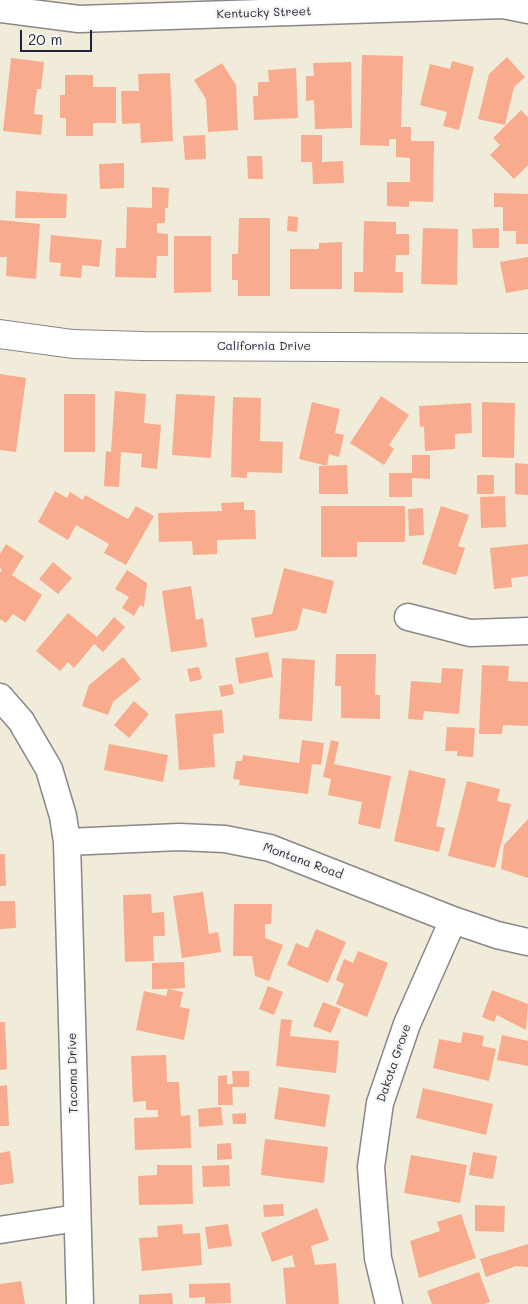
<!DOCTYPE html>
<style>
body{margin:0}
#map{position:relative;width:528px;height:1304px;overflow:hidden;background:#f1ebd9;font-family:Mali,sans-serif}
canvas{display:block}
.scale{position:absolute;left:20px;top:30px;width:72px;height:22px;box-sizing:border-box;border:2px solid #22223b;border-top:0;padding-left:6px;font-size:15px;line-height:18px;white-space:nowrap;color:#22223b;-webkit-text-stroke:4px #f6f6f2;paint-order:stroke}
</style>
<div id="map">
<canvas width="528" height="1304"></canvas>
<div class="scale">20 m</div>
</div>
<script>
const context = document.querySelector('canvas').getContext('2d');
context.lineJoin = 'round';
function paint(path, color) {
  context.fillStyle = color;
  context.fill(path, 'evenodd');
}
function shape(rows) {
  const path = new Path2D();
  for (const r of rows) {
    path.moveTo(r[0], r[1]);
    for (let i = 2; i < r.length; i += 2) path.lineTo(r[i], r[i + 1]);
  }
  return path;
}
function trace(path, color, width, dash) {
  context.strokeStyle = color;
  context.lineWidth = width;
  context.lineCap = dash ? 'butt' : 'round';
  context.setLineDash(dash || []);
  context.stroke(path);
}
function label(font, color, halo, rows, align = 'center') {
  context.font = font + ' Mali,sans-serif';
  context.lineWidth = 4.5;
  context.setLineDash([]);
  context.textBaseline = 'middle';
  context.strokeStyle = halo;
  context.fillStyle = color;
  for (const [text, x, y, turn = 0] of rows) {
    context.save();
    context.translate(x, y);
    context.rotate((+turn || 0) * Math.PI / 180);
    context.textAlign = isNaN(turn) ? turn : align;
    if (halo) context.strokeText(text, 0, 0);
    context.fillText(text, 0, 0);
    context.restore();
  }
}
paint(shape([
 [362,55,403,56,401,127,411,127,411,141,434,141,433,202,409,201,409,207,387,206,387,182,410,182,410,158,396,157,396,139,389,139,389,146,360,145],
 [507,57,525,77,514,87,505,125,478,119,489,74],
 [11,58,44,62,41,89,37,89,34,114,43,115,41,135,3,131],
 [452,61,474,67,459,130,443,126,447,112,420,105,430,64,450,69],
 [351,62,352,128,315,129,314,100,306,101,306,76,314,76,313,63],
 [222,63,236,85,238,130,208,132,206,99,194,80],
 [296,68,298,118,254,120,253,96,258,96,258,82,269,82,268,70],
 [170,73,173,141,141,143,140,123,122,124,121,91,139,91,138,74],
 [65,75,93,75,93,87,116,87,116,123,93,123,93,136,66,136,66,118,60,118,60,95,65,95],
 [521,110,528,117,528,165,514,179,490,155,500,145,493,138],
 [205,135,206,159,185,160,183,136],
 [301,135,322,135,322,162,343,161,344,183,313,184,312,162,301,162],
 [247,156,262,156,263,179,248,179],
 [124,163,124,188,100,189,99,164],
 [152,187,169,188,168,208,165,208,165,223,157,223,157,233,168,234,168,256,157,256,156,278,115,277,116,248,126,248,127,207,152,208],
 [16,191,67,194,66,218,15,218],
 [494,193,528,194,528,244,516,244,516,231,503,231,503,207,494,207],
 [288,216,298,217,297,232,287,231],
 [239,218,270,218,270,296,238,296,238,280,232,280,232,254,238,254],
 [0,220,40,224,36,279,6,276,7,257,0,257],
 [364,221,396,222,396,234,409,234,409,255,396,255,395,272,403,272,403,293,354,292,354,272,363,272],
 [423,228,458,229,457,285,421,284],
 [499,228,499,248,473,248,472,229],
 [51,235,102,240,99,267,82,265,81,278,60,276,61,263,49,262],
 [174,236,211,236,211,292,174,293],
 [342,242,342,289,290,289,290,249,319,249,319,243],
 [528,257,528,289,506,293,500,262],
 [0,374,26,378,16,452,0,450],
 [115,391,146,394,144,423,161,425,157,469,141,467,142,454,121,452,119,487,104,486,106,451,111,452],
 [64,394,95,394,95,452,64,452],
 [176,394,215,396,211,458,172,455],
 [381,396,409,415,389,445,394,449,384,465,350,443],
 [233,397,261,398,260,441,283,442,282,473,247,472,247,478,231,477],
 [312,402,340,409,335,433,344,435,339,457,329,454,327,466,299,459],
 [482,402,515,403,514,458,482,457],
 [471,403,472,433,455,434,455,449,425,451,424,426,420,427,419,406],
 [412,455,430,455,430,479,412,478,412,497,389,497,389,473,412,473],
 [515,463,528,464,528,495,515,494],
 [347,465,348,494,319,494,319,466],
 [477,475,494,475,494,494,477,494],
 [55,491,67,498,70,492,83,500,85,495,128,519,136,506,154,516,126,565,104,553,109,544,76,525,68,540,38,522],
 [505,496,506,527,481,528,480,497],
 [244,502,244,510,255,510,256,539,217,540,217,554,193,555,192,541,159,542,158,513,222,511,221,503],
 [321,506,405,506,405,542,357,542,357,557,321,557],
 [441,506,469,515,458,546,465,548,456,575,422,564],
 [423,508,424,535,409,536,408,509],
 [6,544,24,556,12,575,42,595,25,622,13,614,6,623,0,619,0,573,2,570,0,568,0,554],
 [528,544,528,576,511,578,512,587,494,589,490,548],
 [53,562,72,578,58,594,39,579],
 [284,568,334,581,326,614,303,608,297,630,255,638,251,618,272,614],
 [127,570,147,583,144,607,140,605,134,616,122,608,129,597,115,589],
 [191,586,196,620,203,618,207,647,171,652,162,591],
 [68,613,97,637,114,617,125,627,103,652,94,644,74,668,68,662,60,671,36,651],
 [268,652,273,677,239,684,235,658],
 [336,654,376,654,375,695,380,695,380,719,341,718,341,686,335,686],
 [123,657,141,679,113,702,108,715,82,706,89,685],
 [282,658,315,660,312,721,279,719],
 [482,665,509,666,508,681,528,682,528,726,503,725,502,734,479,734],
 [199,667,202,679,190,682,187,669],
 [442,668,463,669,459,714,424,711,423,720,408,719,411,681,441,683],
 [232,684,234,694,221,697,219,686],
 [134,701,149,714,129,738,114,725],
 [222,710,224,733,213,734,215,767,179,770,175,714],
 [447,727,475,728,473,757,457,756,457,751,445,751],
 [302,740,324,743,321,765,312,764,308,794,239,785,240,780,233,779,236,761,242,761,243,755,299,763],
 [331,740,339,742,334,764,391,776,380,829,358,824,362,802,328,795,331,779,323,777],
 [109,744,168,755,163,782,104,770],
 [409,770,446,779,436,826,445,828,439,852,394,841],
 [467,781,500,789,497,801,511,804,495,868,448,856],
 [528,819,528,878,501,869,504,845],
 [0,854,5,854,6,886,0,886],
 [203,892,209,934,218,932,221,952,182,958,173,896],
 [151,894,152,913,164,912,165,936,153,936,154,961,125,962,123,895],
 [0,901,15,901,16,928,0,929],
 [234,904,272,904,271,924,265,924,265,938,283,945,269,981,255,976,252,956,233,956],
 [316,929,346,942,328,983,287,965,296,943,308,948],
 [358,951,388,963,367,1017,336,1004,344,984,336,980,344,959,353,963],
 [184,962,185,988,168,989,183,992,180,1007,190,1009,184,1040,136,1030,144,991,166,996,168,989,152,989,152,963],
 [268,986,283,992,274,1015,259,1009],
 [492,990,528,1004,526,1030,497,1015,494,1022,482,1017],
 [323,1002,341,1009,331,1033,313,1026],
 [281,1019,292,1020,290,1036,339,1041,336,1073,276,1066],
 [0,1022,5,1022,7,1069,0,1070],
 [463,1032,484,1036,482,1046,496,1049,489,1081,433,1068,439,1039,461,1043],
 [502,1035,528,1041,528,1066,497,1060],
 [166,1055,167,1082,179,1082,181,1116,190,1115,191,1148,135,1150,134,1118,158,1117,158,1110,146,1110,146,1101,133,1102,131,1056],
 [232,1071,249,1071,249,1087,232,1087,233,1105,218,1105,218,1076,227,1075,227,1084,233,1084],
 [7,1085,9,1126,0,1126,0,1086],
 [279,1087,330,1095,325,1127,274,1119],
 [423,1088,493,1104,486,1135,416,1118],
 [221,1107,223,1125,199,1127,198,1109],
 [246,1113,246,1124,233,1124,232,1114],
 [265,1139,328,1147,324,1183,261,1175],
 [231,1143,232,1159,217,1160,217,1144],
 [10,1151,14,1183,0,1185,0,1153],
 [473,1152,497,1156,493,1179,469,1175],
 [411,1155,467,1165,460,1203,404,1193],
 [157,1165,192,1165,193,1204,139,1205,138,1176,157,1175],
 [229,1165,230,1186,203,1187,202,1166],
 [283,1204,284,1216,264,1217,263,1205],
 [475,1205,505,1206,504,1232,475,1231],
 [317,1208,329,1240,311,1246,315,1265,336,1263,339,1304,286,1304,283,1268,295,1267,292,1255,272,1262,261,1233],
 [461,1214,476,1258,419,1278,410,1241,440,1231,437,1222],
 [182,1224,183,1234,200,1233,202,1265,142,1271,139,1238,158,1237,157,1226],
 [228,1224,232,1246,208,1249,205,1227],
 [528,1244,528,1267,516,1266,486,1277,480,1259],
 [479,1272,490,1302,483,1304,432,1304,427,1291],
 [21,1281,25,1304,0,1304,0,1284],
 [230,1283,231,1303,205,1304,205,1297,189,1298,189,1284],
 [172,1293,173,1304,139,1304,139,1295]
]), '#f8ac8d');
const street = shape([
 [0,9,79,19,503,5,528,10],
 [408,617,470,633,528,631],
 [0,697,21,721,49,769,63,816,67,842,80,1304],
 [67,842,179,837,225,839,270,848,453,920,497,935,528,942],
 [0,1230,77,1218],
 [389,1304,378,1258,371,1167,380,1103,407,1024,453,920]
]);
const secondary = shape([
 [0,334,73,344,143,346,528,348]
]);
trace(street, '#8a868a', 29);
trace(secondary, '#8a868a', 30);
trace(street, '#fff', 26);
trace(secondary, '#fff', 28);
label('12px', '#22223b', '#f6f6f2', [
 ["Kentucky Street",264,13,-2],
 ["California Drive",264,346],
 ["Montana Road",303,861,20],
 ["Dakota Grove",394,1063,-71],
 ["Tacoma Drive",73,1073,-91]
]);
</script>
